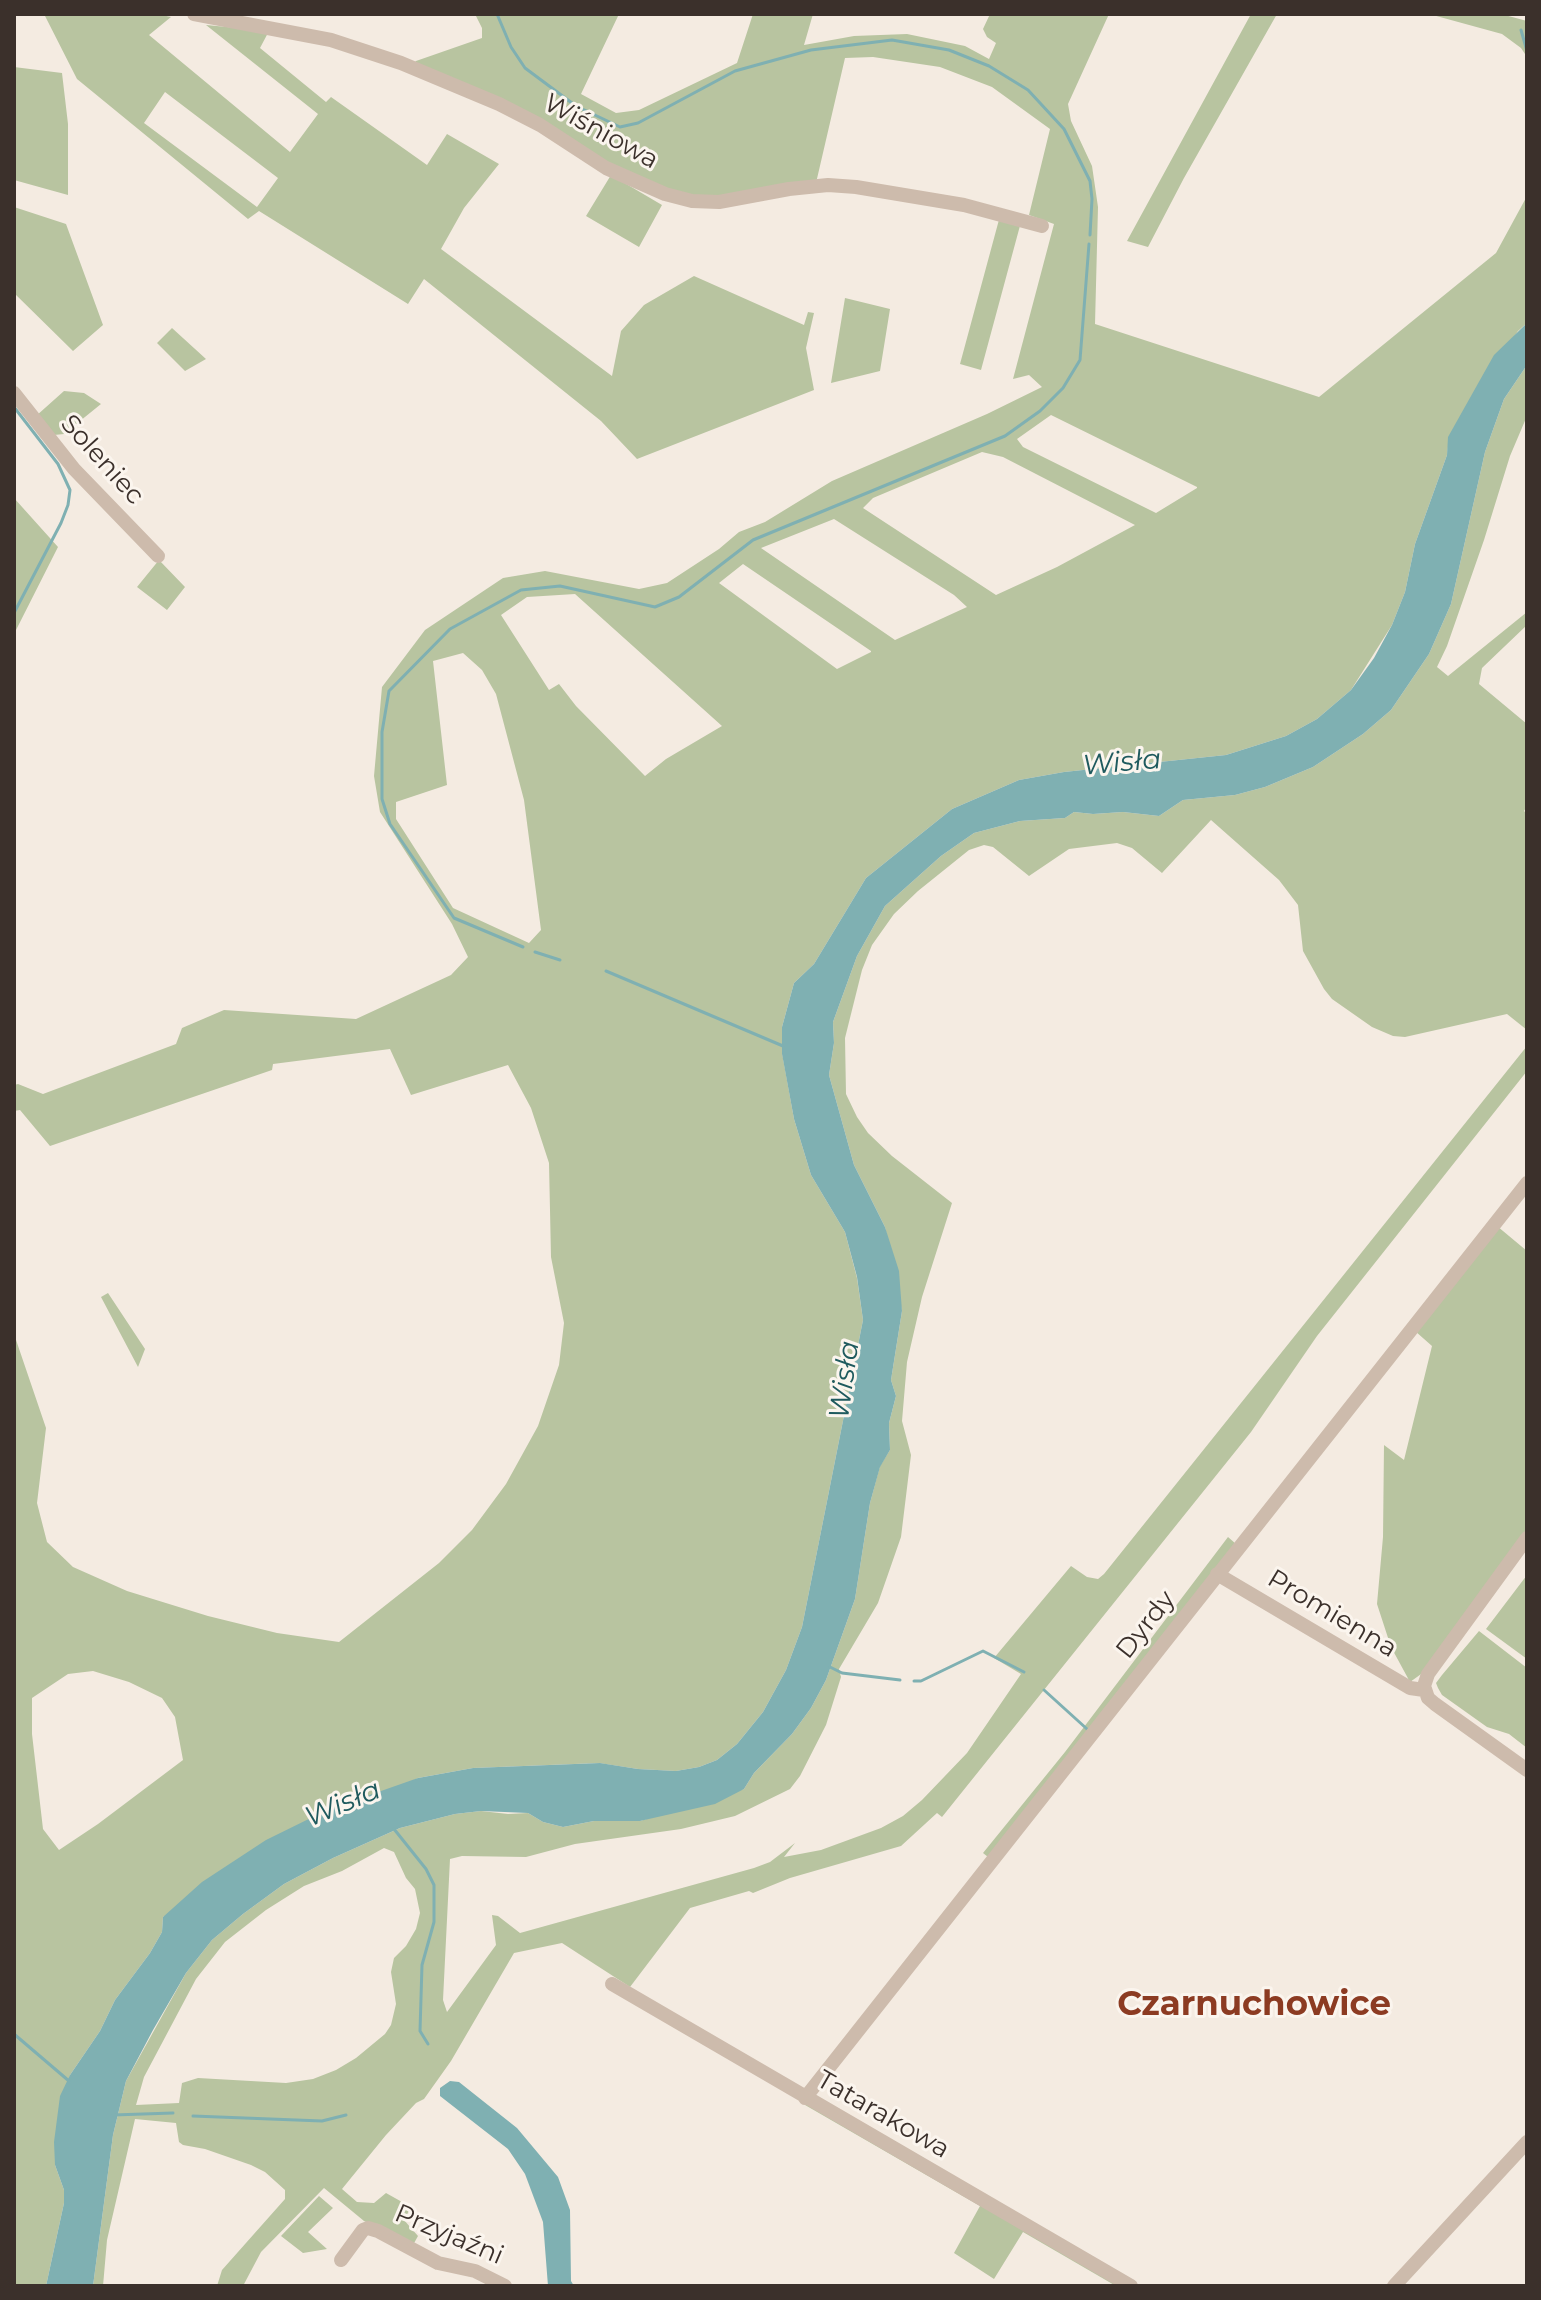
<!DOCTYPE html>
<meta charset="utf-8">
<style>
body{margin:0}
#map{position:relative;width:1541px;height:2300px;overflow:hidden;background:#f4ebe1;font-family:Montserrat,sans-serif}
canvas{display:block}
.frame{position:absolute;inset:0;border:16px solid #3b302b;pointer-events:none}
</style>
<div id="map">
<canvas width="1541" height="2300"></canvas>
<div class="frame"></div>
</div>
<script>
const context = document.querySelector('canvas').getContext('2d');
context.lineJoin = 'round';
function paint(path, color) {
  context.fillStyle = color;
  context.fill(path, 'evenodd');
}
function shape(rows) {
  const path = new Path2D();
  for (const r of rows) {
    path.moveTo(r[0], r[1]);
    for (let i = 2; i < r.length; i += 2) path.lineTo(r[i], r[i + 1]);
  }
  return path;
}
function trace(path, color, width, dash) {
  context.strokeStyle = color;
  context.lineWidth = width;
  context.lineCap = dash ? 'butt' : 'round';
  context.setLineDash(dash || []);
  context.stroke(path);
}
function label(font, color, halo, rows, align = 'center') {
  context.font = font + ' Montserrat,sans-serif';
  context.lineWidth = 6;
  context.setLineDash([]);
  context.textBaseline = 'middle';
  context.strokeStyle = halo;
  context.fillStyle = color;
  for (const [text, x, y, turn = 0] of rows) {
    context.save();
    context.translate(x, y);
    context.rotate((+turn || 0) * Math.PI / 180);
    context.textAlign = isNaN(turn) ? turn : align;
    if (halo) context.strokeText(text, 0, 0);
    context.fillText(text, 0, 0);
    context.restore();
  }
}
paint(shape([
 [44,14,157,14,171,17,149,35,290,152,318,114,206,25,269,31,260,48,326,102,331,97,427,165,447,134,499,164,464,208,441,249,612,376,621,331,644,305,694,276,804,325,808,312,814,313,806,348,814,390,637,459,601,421,424,279,408,304,259,211,248,219,77,79],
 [165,92,278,178,257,207,144,123],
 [475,14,619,14,581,94,616,113,639,110,737,63,753,14,813,14,804,45,854,36,907,34,965,46,989,59,996,43,987,37,983,29,990,14,1109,14,1068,104,1071,121,1092,166,1098,207,1095,324,1319,397,1496,253,1527,196,1527,323,1518,331,1449,437,1447,455,1415,544,1405,592,1392,625,1351,690,1317,719,1286,736,1226,755,1064,772,1019,780,952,809,866,878,814,964,794,983,782,1027,782,1053,794,1119,811,1175,845,1232,857,1278,863,1320,802,1627,786,1670,763,1712,737,1744,717,1760,699,1767,676,1771,638,1769,599,1763,473,1768,418,1778,163,1917,162,1932,150,1953,115,2000,100,2031,70,2075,55,2165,64,2190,64,2203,46,2286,14,2286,14,1334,46,1428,37,1503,47,1542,73,1567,127,1591,208,1616,277,1633,339,1642,439,1563,472,1530,506,1484,538,1426,559,1365,564,1323,551,1257,549,1163,531,1108,508,1065,411,1095,390,1049,273,1064,272,1070,50,1146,20,1110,14,1111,14,1085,18,1084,43,1094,176,1044,182,1028,224,1010,356,1019,451,975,468,957,452,924,380,812,374,776,382,687,425,630,503,578,545,571,639,589,667,583,719,549,739,532,765,522,832,481,987,414,1042,387,1029,375,1013,379,1054,224,1029,215,1050,129,992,87,940,67,873,57,845,58,816,183,714,199,669,193,412,65,416,61,482,38,482,28],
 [1051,415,1197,487,1197,488,1156,513,1023,447,1017,439],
 [982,452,1003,457,1135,525,1057,567,996,595,863,508,873,498],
 [834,519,954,595,967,607,895,640,761,548],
 [743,564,871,651,871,652,837,669,719,583],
 [575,594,722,726,666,759,645,776,576,706,559,684,549,690,501,615,527,597],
 [463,653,482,670,496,694,524,800,541,930,529,943,453,908,396,819,396,802,447,785,433,661],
 [93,1671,129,1682,162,1698,175,1717,183,1760,98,1824,59,1850,43,1829,32,1734,32,1698,68,1674],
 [1251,14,1277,14,1184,178,1148,247,1127,241],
 [1429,14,1501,14,1527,21,1527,57,1521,48,1502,34],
 [14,67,62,73,68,124,68,195,14,180],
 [611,175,662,205,639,247,586,216],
 [14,207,66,224,103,325,73,351,14,293],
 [1000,216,1021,222,981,370,960,364],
 [845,298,890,309,880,371,831,383],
 [172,328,206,359,185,371,157,343],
 [1527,365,1527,416,1510,456,1484,540,1447,646,1437,667,1448,676,1527,612,1527,625,1482,668,1479,684,1527,724,1527,806,1524,811,1527,814,1527,1030,1507,1014,1405,1037,1393,1036,1372,1027,1332,999,1324,989,1303,951,1298,905,1279,880,1211,820,1162,873,1132,848,1117,843,1069,849,1029,876,993,847,984,845,969,850,918,891,894,914,872,945,862,970,845,1038,846,1094,857,1117,868,1133,892,1156,952,1203,922,1297,907,1362,902,1421,911,1455,901,1537,878,1603,839,1669,841,1677,826,1725,800,1776,790,1789,735,1816,681,1829,575,1844,526,1857,462,1856,450,1859,443,2000,447,2012,496,1945,492,1915,498,1916,520,1933,754,1868,770,1862,795,1843,784,1857,821,1850,881,1828,903,1816,922,1800,967,1753,1021,1674,994,1658,1071,1566,1087,1577,1098,1579,1104,1574,1527,1046,1527,1071,1317,1336,1251,1432,942,1817,937,1813,901,1846,790,1878,753,1893,749,1891,690,1908,630,1987,562,1943,514,1953,451,2061,424,2099,416,2103,386,2135,342,2189,357,2202,374,2203,386,2193,411,2207,404,2220,418,2236,413,2245,364,2221,324,2188,261,2252,243,2286,217,2286,222,2270,285,2199,285,2190,265,2172,251,2165,205,2149,183,2145,179,2142,176,2123,135,2119,107,2240,103,2286,93,2286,113,2135,126,2081,186,1973,212,1940,243,1914,284,1884,333,1858,400,1828,455,1814,481,1811,508,1814,528,1813,543,1822,563,1827,594,1821,640,1821,744,1789,754,1773,792,1734,811,1708,826,1680,855,1599,870,1503,880,1466,890,1450,889,1423,896,1396,891,1380,902,1311,885,1227,854,1165,829,1075,834,1043,833,1022,857,956,885,906,941,856,974,833,1020,821,1065,818,1074,812,1093,814,1123,812,1159,816,1183,800,1235,795,1265,787,1313,767,1363,734,1391,710,1429,654,1451,604,1485,452,1504,399],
 [384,1848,394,1852,406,1878,415,1889,420,1913,416,1929,406,1946,394,1958,391,1972,396,2004,391,2025,385,2034,356,2058,336,2070,313,2079,286,2083,198,2078,182,2083,179,2103,136,2105,144,2077,196,1979,225,1942,266,1910,304,1886,342,1871],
 [64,391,84,393,101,404,64,434,54,435,36,416],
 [14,498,58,547,14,634],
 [159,560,185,587,167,610,137,587],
 [1497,1226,1527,1251,1527,1529,1424,1672,1410,1682,1391,1647,1377,1604,1383,1537,1384,1445,1404,1460,1432,1346,1415,1331],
 [108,1293,145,1349,138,1367,101,1297],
 [1228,1537,1236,1544,988,1857,983,1853,1065,1752],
 [1527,1575,1527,1659,1486,1629],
 [1479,1631,1527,1668,1527,1748,1509,1734,1487,1727,1442,1695,1438,1688,1436,1683,1442,1675],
 [807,2102,1126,2286,1116,2286,1023,2232,994,2279,954,2253,980,2206,805,2105],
 [319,2196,333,2208,308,2232,327,2249,303,2253,281,2236]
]), '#b8c4a0');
paint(shape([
 [1527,323,1527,365,1504,399,1485,452,1451,604,1429,654,1391,710,1363,734,1313,767,1265,787,1235,795,1183,800,1159,816,1123,812,1093,814,1074,812,1065,818,1020,821,974,833,941,856,885,906,857,956,833,1022,834,1043,829,1075,854,1165,885,1227,899,1271,902,1311,891,1380,896,1396,889,1423,890,1450,880,1467,870,1503,855,1599,826,1680,811,1708,792,1734,754,1773,744,1789,715,1804,640,1821,594,1821,563,1827,543,1822,528,1813,481,1811,455,1814,400,1828,333,1858,284,1884,243,1914,212,1940,186,1973,153,2030,126,2081,113,2135,93,2286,46,2286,64,2203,64,2190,55,2165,54,2142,60,2096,70,2075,100,2031,115,2000,150,1953,162,1932,163,1917,202,1882,266,1840,327,1810,418,1778,473,1768,600,1763,638,1769,676,1771,699,1767,717,1760,737,1744,763,1712,786,1670,802,1627,863,1320,857,1277,845,1232,811,1175,794,1119,782,1054,782,1027,794,983,814,964,866,878,952,809,1019,780,1064,772,1226,755,1286,736,1317,719,1351,690,1374,658,1392,625,1405,592,1415,544,1447,455,1448,437,1494,355],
 [450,2081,459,2082,517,2128,558,2177,570,2210,571,2281,574,2286,548,2286,543,2222,525,2174,508,2149,440,2096,440,2088]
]), '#7fb0b2');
trace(shape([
 [497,14,511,47,525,68,576,106,620,127,638,123,735,71,811,50,892,40,949,50,989,66,1028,90,1064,129,1090,181,1092,199,1090,235],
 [1521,30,1527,51],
 [14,407,58,464,70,490,68,505,61,523,14,613],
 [523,947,454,918,390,824,382,799,382,732,389,691,450,629,521,590,560,586,655,607,679,597,753,540,1005,436,1040,411,1063,388,1080,360,1089,244],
 [535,952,560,960],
 [606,971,783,1046],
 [830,1667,842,1673,900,1680],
 [914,1681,921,1681,983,1651,1024,1672],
 [1044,1690,1087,1729],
 [394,1829,426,1869,434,1885,434,1922,422,1965,420,2031,428,2044],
 [14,2034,69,2081],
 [113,2115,173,2113],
 [193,2116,322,2121,346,2115]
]), '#7fb0b2', 3);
trace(shape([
 [194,14,331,40,401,63,499,104,540,125,606,168,665,194,692,201,719,202,789,189,828,185,856,187,964,205,1042,226],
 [14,393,74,469,158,556],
 [1527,1538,1428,1674,1424,1686,1428,1698,1435,1704,1527,1770],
 [1217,1574,1410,1688,1424,1690],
 [612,1984,1131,2286],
 [805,2098,1527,1183],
 [341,2260,363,2230,368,2228,378,2231,438,2263,475,2271,505,2286],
 [1394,2286,1527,2142]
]), '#cdbbac', 14);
label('26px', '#3b302b', '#fbf5ee', [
 ["Wiśniowa",601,132,29],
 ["Soleniec",102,460,48],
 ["Promienna",1332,1614,31],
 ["Dyrdy",1146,1625,-52],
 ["Tatarakowa",883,2115,30],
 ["Przyjaźni",449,2235,23]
]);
label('italic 28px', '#1f5a5e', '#fbf5ee', [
 ["Wisła",1122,763,-5],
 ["Wisła",845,1380,-82],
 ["Wisła",343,1804,-23]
]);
label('bold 34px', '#8c3b22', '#fbf5ee', [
 ["Czarnuchowice",1254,2005]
]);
</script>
